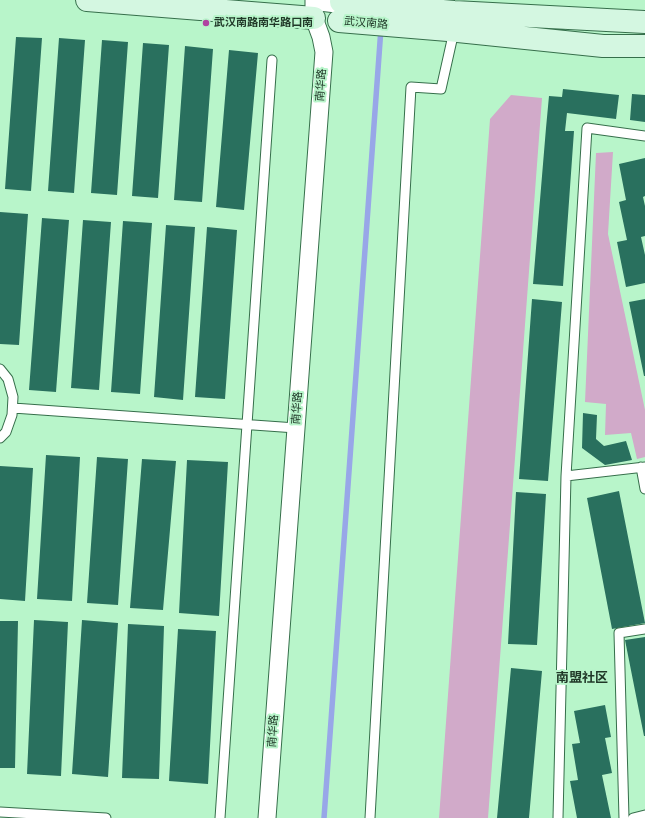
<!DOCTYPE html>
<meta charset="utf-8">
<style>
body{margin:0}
canvas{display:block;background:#b8f5ca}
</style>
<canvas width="645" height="818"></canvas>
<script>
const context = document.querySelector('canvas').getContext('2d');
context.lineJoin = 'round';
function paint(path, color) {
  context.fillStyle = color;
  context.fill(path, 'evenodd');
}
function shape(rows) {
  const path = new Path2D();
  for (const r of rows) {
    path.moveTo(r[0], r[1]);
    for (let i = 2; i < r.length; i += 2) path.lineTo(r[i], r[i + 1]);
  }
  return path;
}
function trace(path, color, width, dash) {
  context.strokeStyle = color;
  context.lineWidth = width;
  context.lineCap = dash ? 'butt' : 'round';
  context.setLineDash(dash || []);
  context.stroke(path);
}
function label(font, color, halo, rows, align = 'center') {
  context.font = font + ' "Crimson Pro","Noto Sans SC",serif';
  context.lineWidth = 4;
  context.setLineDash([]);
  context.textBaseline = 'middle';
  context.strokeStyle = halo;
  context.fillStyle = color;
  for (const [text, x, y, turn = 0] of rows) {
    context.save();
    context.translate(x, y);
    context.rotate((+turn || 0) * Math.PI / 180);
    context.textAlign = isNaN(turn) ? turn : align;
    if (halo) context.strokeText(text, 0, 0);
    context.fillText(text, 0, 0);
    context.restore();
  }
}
paint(shape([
 [511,95,542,98,488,818,439,818,490,119],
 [613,152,608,234,645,410,645,457,637,459,631,433,605,435,606,404,585,402,596,153]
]), '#d1aac9');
trace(shape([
 [324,818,381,28]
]), '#98a7e8', 5.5);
paint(shape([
 [16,37,42,38,31,191,5,189],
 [59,38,85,40,74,193,48,191],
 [102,40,128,42,117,195,91,193],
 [143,43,169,45,158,198,132,196],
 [185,46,213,49,202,202,174,200],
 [229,50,258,53,244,210,216,207],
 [563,89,619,95,616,119,567,113,565,131,574,131,563,286,533,284,546,128,549,96,562,97],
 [632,94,645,95,645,122,630,120],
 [645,158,645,196,643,197,645,206,645,236,641,237,645,255,645,283,626,287,617,242,627,240,619,202,626,200,619,164],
 [0,212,28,214,19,345,0,344],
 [42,218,69,220,56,392,29,390],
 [83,220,111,222,99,390,71,388],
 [123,221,152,223,140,394,111,392],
 [166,225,195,227,183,400,154,397],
 [207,227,237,230,225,399,195,397],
 [532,299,562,302,548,481,519,479],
 [645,299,645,376,644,376,629,302],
 [583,413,597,415,596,439,604,446,626,441,632,460,605,465,582,448],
 [46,455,80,457,72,601,37,599],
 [97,457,128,459,118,605,87,603],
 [142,459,176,461,163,610,130,608],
 [187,460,228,462,219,616,179,613],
 [0,466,33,468,25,601,0,599],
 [619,491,645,623,612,629,587,498],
 [516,492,546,494,537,645,508,644],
 [34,620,68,622,61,776,27,774],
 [82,620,118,623,108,777,72,774],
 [0,621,18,621,15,768,0,768],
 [128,624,164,626,159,779,122,778],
 [178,629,216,631,208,784,169,781],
 [645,637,645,736,644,736,625,640],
 [511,668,542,671,529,818,497,818],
 [605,705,611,737,605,738,612,773,602,775,611,818,577,818,570,781,578,780,572,744,580,743,574,711]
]), '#29705e');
const service = shape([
 [0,369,8,379,13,397,12,415,6,432,0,438],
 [13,408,296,428],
 [641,467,645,489],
 [566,476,645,467],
 [0,812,106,818],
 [220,818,272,60],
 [370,818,411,87,441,89,454,31],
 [558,818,566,476,587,128,645,136],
 [624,818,619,633,645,629],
 [633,818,645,815]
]);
const minor = shape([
 [267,818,324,52,321,37,314,18,314,0]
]);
const tertiary = shape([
 [324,0,341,2]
]);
const secondary = shape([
 [87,0,314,18],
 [341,2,454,12,645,22],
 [339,21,448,30,603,46,645,46]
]);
trace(service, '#366f4b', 11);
trace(minor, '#366f4b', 19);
trace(tertiary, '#366f4b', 24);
trace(secondary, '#366f4b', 24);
trace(service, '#fff', 9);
trace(minor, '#fff', 17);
trace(tertiary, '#fff', 22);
trace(secondary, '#d4f7e1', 22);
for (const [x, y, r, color] of [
 [206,23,4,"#b042a0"]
]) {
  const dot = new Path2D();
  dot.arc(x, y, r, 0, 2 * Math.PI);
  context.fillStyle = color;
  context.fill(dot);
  trace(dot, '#b8f5ca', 1.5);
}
label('bold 11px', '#203828', '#b8f5ca', [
 ["武汉南路南华路口南",214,23]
], 'left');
label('11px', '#203828', '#b8f5ca', [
 ["武汉南路",366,23,5],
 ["南华路",321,85,-86],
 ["南华路",297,408,-86],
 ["南华路",273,731,-86]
]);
label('bold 13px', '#203828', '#b8f5ca', [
 ["南盟社区",582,678]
]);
</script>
